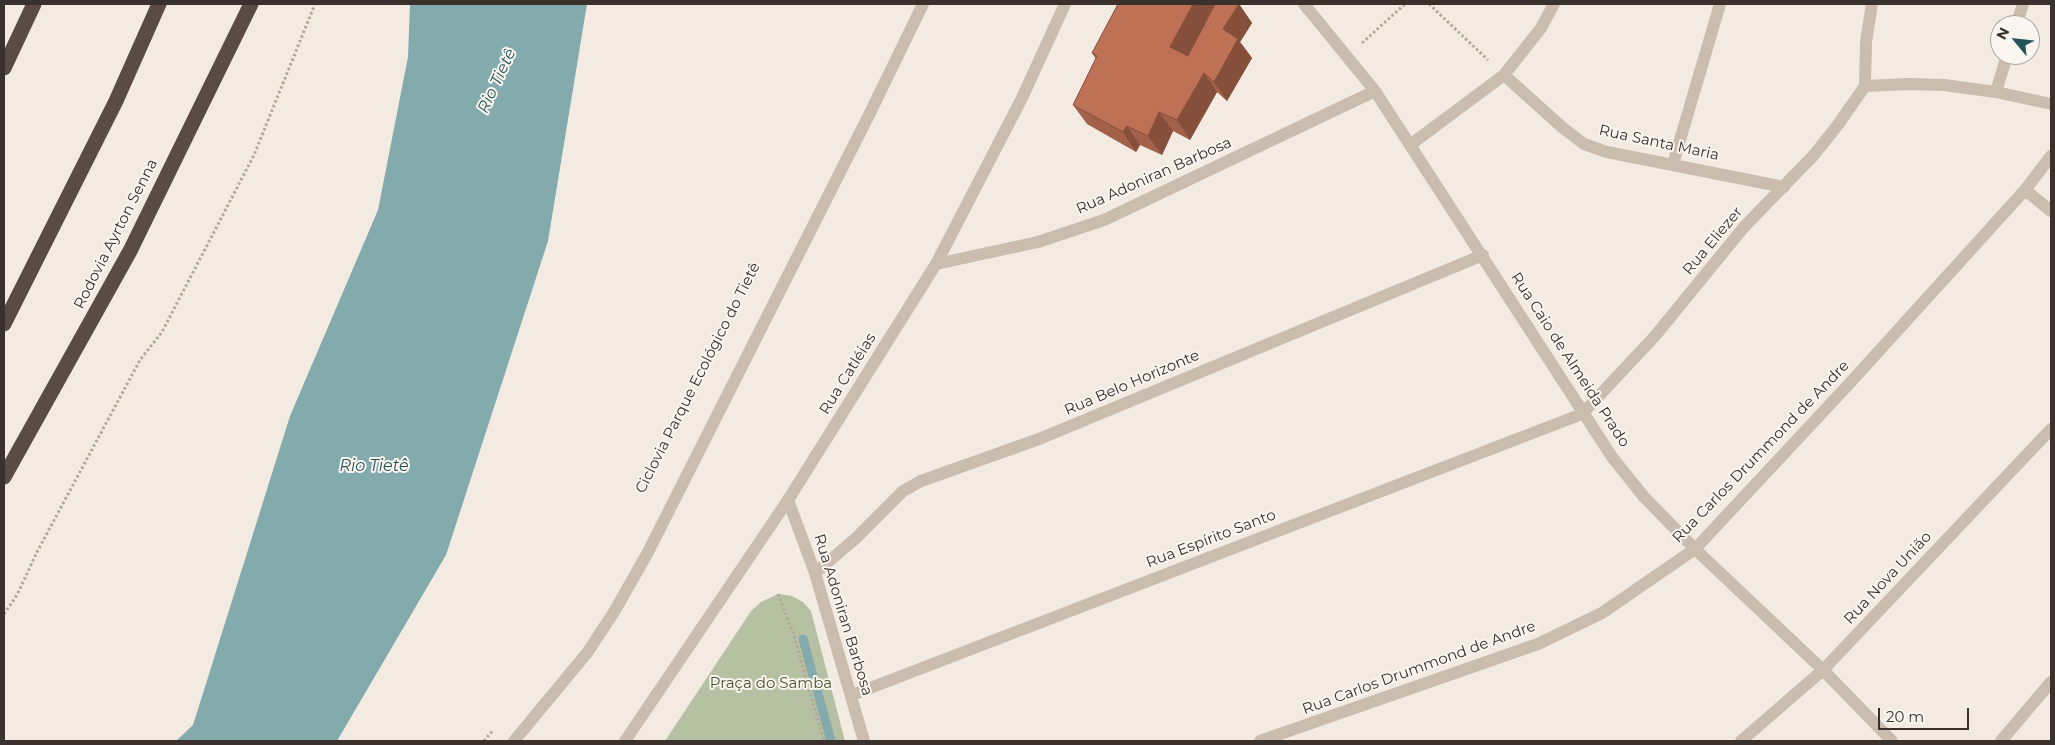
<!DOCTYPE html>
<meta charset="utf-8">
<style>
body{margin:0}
#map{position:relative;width:2055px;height:745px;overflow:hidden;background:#f3ebe2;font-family:Montserrat,sans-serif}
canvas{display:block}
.frame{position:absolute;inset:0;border:5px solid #3a312c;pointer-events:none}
.north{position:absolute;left:1990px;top:15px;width:50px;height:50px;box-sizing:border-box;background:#faf5ef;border:1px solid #ada7a1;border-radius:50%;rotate:298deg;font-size:14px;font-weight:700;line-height:20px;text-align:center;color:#3a312c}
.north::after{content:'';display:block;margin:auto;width:18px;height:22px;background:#245459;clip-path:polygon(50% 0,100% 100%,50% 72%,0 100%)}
.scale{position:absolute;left:1878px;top:708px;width:91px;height:22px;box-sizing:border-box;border:2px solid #3a312c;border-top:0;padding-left:6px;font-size:15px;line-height:18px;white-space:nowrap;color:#3a312c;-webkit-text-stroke:4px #faf5ef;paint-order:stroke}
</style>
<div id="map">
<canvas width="2055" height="745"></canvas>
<div class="frame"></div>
<div class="north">N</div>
<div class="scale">20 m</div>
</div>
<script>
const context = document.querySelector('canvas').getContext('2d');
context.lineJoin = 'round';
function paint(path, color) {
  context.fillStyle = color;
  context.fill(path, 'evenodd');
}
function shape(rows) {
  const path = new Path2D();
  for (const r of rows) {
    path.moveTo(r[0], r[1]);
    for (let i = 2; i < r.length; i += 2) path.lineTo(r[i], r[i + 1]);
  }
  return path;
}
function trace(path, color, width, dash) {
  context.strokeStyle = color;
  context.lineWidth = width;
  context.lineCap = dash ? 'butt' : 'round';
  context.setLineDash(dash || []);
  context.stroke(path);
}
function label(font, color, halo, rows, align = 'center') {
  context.font = font + ' Montserrat,sans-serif';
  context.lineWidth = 4;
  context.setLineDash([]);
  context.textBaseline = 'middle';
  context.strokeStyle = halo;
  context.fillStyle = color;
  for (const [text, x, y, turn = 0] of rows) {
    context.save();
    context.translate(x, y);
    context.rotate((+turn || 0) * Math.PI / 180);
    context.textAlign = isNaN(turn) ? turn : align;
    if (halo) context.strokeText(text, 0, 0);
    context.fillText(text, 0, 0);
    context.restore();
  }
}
paint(shape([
 [778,594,792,596,803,602,811,611,845,741,665,741,751,611,761,602]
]), '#b6c1a3');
paint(shape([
 [410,4,587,4,548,241,446,555,337,741,176,741,193,725,290,416,378,210,408,57]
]), '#83abae');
trace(shape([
 [803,639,831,741]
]), '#83abae', 9);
trace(shape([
 [1429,4,1488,60],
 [1362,43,1405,4],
 [778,594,794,636,824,741],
 [4,614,17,595,37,552,140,360,162,332,254,155,315,4],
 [484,741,493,730]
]), '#b6a699', 3, [2.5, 2.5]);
trace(shape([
 [1304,4,1375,91,1612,457,1644,497,1695,549,1823,670,1892,741],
 [2016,25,2023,4],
 [1504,75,1563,128,1584,144,1607,152,1784,187],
 [1865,86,1908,84,1944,85,1996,92,2051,104],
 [1865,86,1866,42,1872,4],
 [1996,92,2007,55],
 [1410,145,1504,75,1541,28,1554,4],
 [1673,164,1720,4],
 [2025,190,2051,211],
 [936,264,1038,242,1104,220,1375,91],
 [788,500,815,573,864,741],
 [815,573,855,539,903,491,921,481,1039,439,1483,255],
 [852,695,1582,414,1655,336,1744,227,1813,156,1837,126,1865,86],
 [1260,741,1538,644,1602,613,1695,549,1849,384,2025,190,2051,156],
 [1741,741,1823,670,2051,429],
 [2001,741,2051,682]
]), '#cabcaf', 12);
trace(shape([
 [514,741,587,653,614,612,647,554,870,113,923,4],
 [625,741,788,500,936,264,1022,98,1065,4]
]), '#cabcaf', 12);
trace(shape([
 [4,68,34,4],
 [4,324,116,101,159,4],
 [4,477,130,251,251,4]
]), '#5a4b44', 15);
paint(shape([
 [1239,4,1252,23,1240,42,1252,58,1227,101,1217,92,1190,140,1173,131,1162,155,1140,145,1136,152,1087,124,1073,105,1096,59,1092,53]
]), '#a36149');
paint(shape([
 [1193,4,1217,4,1184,66,1170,47],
 [1239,4,1252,23,1240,42,1252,58,1227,101,1214,82,1223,29],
 [1204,73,1217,92,1190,140,1177,120],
 [1159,112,1173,131,1162,155,1148,136],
 [1127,126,1140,145,1136,152,1123,132]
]), '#854f3c');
const building = shape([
 [1118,4,1193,4,1170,47,1188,56,1215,4,1239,4,1223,29,1238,39,1214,82,1204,73,1177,120,1159,112,1148,136,1127,126,1123,132,1073,105,1097,56,1092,53,1118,4]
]);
paint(building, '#be7155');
trace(building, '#854f3c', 1);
label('15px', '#3a312c', '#faf5ef', [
 ["Rua Santa Maria",1659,143,12],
 ["Rua Adoniran Barbosa",1154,176,-24],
 ["Rodovia Ayrton Senna",116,234,-63],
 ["Rua Eliezer",1713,241,-50],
 ["Rua Caio de Almeida Prado",1570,360,57],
 ["Rua Catléias",848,374,-58],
 ["Ciclovia Parque Ecológico do Tietê",698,378,-63],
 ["Rua Belo Horizonte",1132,383,-23],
 ["Rua Carlos Drummond de Andre",1761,452,-46],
 ["Rua Espírito Santo",1211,539,-21],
 ["Rua Nova União",1888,578,-47],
 ["Rua Adoniran Barbosa",843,615,73],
 ["Rua Carlos Drummond de Andre",1419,668,-20]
]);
label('15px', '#485731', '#faf5ef', [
 ["Praça do Samba",771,684]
]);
label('italic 16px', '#245459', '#faf5ef', [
 ["Rio Tietê",497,81,-65],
 ["Rio Tietê",374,466]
]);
</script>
